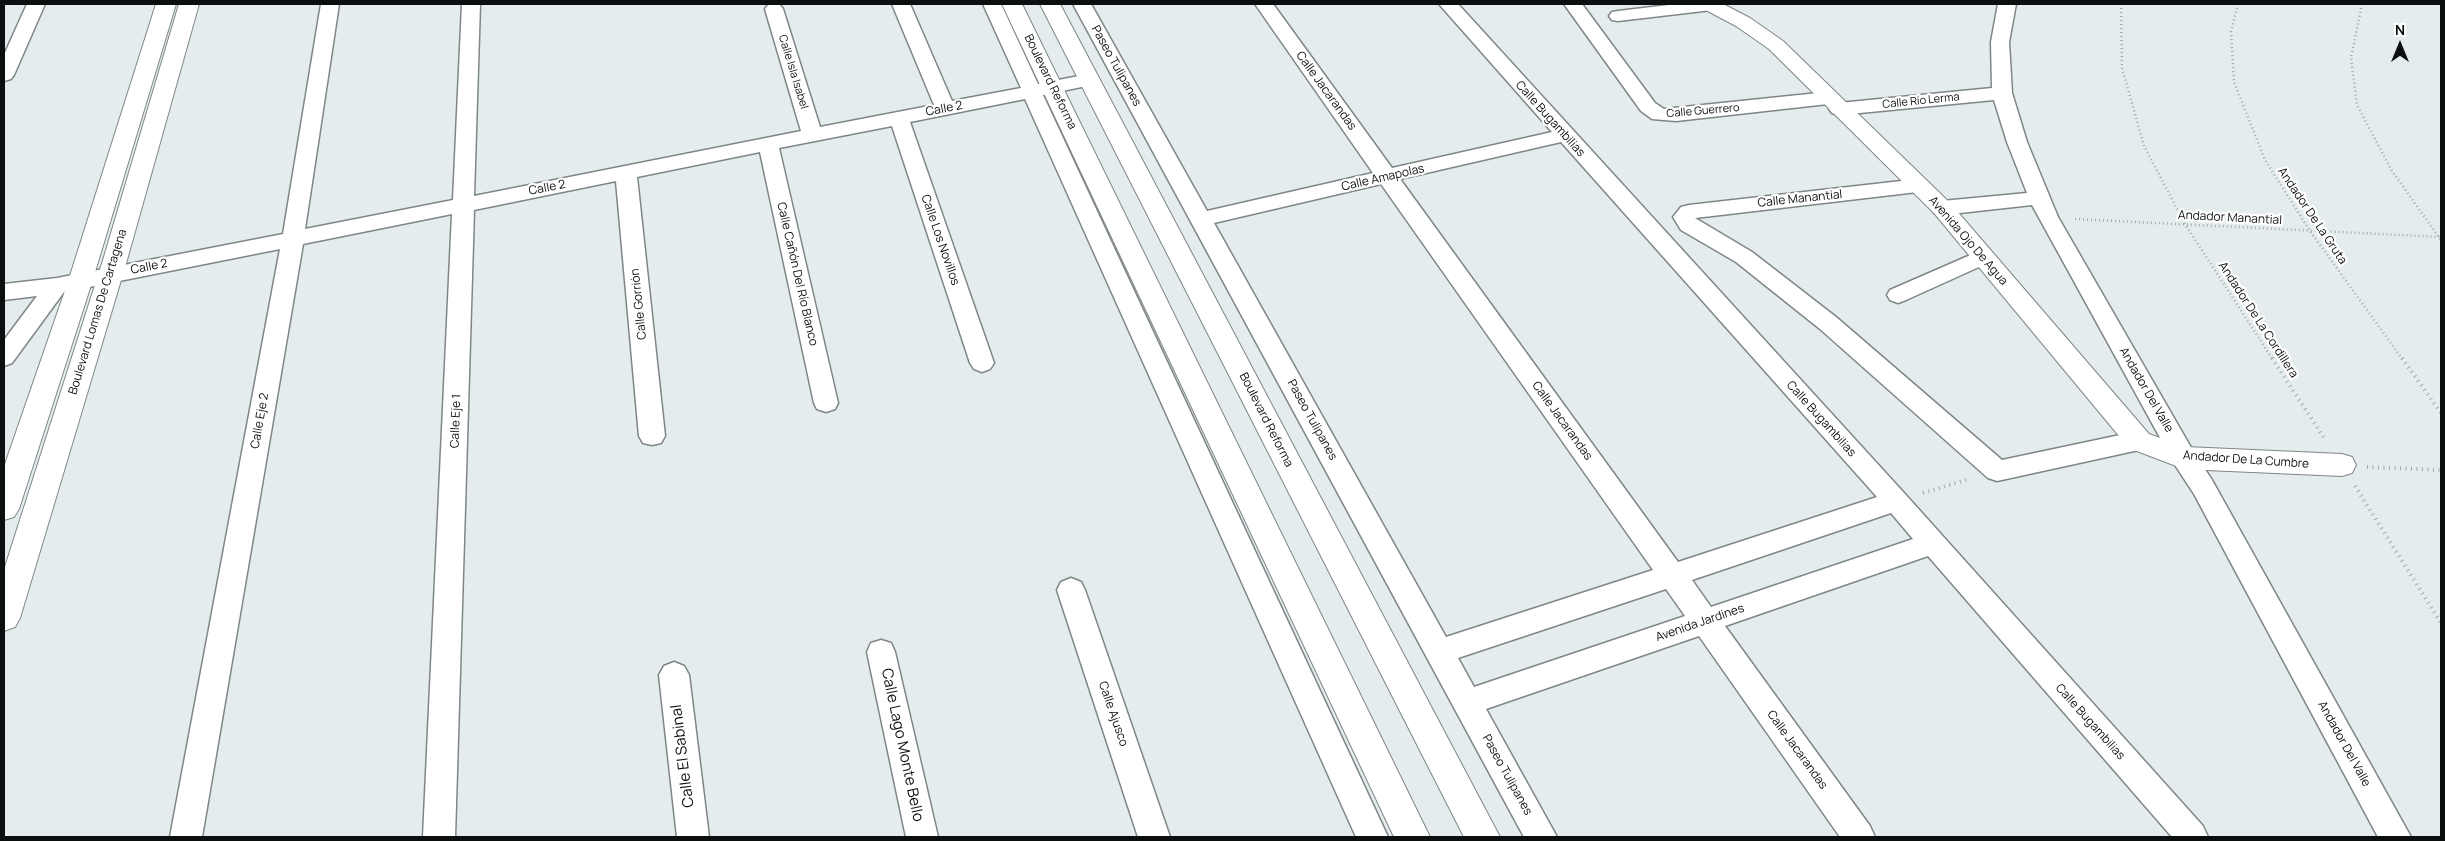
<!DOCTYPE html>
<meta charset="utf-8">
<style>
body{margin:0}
#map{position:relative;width:2445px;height:841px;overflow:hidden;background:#e4ecee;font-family:Manrope,sans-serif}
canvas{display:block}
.frame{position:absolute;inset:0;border:5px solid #0c0f10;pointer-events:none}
.north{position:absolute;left:2375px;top:20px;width:50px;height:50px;-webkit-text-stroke:4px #fff;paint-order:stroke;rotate:0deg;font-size:14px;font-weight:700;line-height:20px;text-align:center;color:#0c0f10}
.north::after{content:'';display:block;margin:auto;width:18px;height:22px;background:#0c0f10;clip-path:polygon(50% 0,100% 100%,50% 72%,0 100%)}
</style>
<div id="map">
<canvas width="2445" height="841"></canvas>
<div class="frame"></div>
<div class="north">N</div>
</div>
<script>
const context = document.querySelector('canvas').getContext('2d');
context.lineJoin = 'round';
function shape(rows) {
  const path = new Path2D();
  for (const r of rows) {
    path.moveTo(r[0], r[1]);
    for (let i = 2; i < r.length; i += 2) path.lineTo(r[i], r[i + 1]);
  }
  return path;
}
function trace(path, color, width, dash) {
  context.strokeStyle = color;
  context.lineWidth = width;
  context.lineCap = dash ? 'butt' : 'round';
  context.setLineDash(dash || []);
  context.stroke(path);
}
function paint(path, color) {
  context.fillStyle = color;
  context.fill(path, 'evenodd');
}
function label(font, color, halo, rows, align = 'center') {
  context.font = font + ' Manrope,sans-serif';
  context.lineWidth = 4.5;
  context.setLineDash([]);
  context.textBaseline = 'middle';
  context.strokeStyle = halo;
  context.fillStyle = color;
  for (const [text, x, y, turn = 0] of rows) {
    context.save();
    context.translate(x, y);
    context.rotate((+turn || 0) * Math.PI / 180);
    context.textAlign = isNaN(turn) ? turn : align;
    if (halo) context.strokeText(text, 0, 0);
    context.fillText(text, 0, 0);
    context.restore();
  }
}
const minor = shape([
 [27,4,45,4,14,75,11,79,4,81,4,55,27,4],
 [321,4,339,4,305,229,453,200,462,4,480,4,474,196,801,131,765,9,768,5,773,4,780,5,783,9,820,127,934,105,892,4,910,4,952,101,1021,88,983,4,1001,4,1038,84,1089,74,1096,76,1099,80,1096,84,1043,95,1388,837,1356,837,1025,99,910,122,994,363,990,369,982,372,974,369,970,363,892,126,779,148,838,403,835,409,826,412,817,409,814,403,760,152,637,177,665,436,661,443,652,445,643,443,639,436,616,181,474,210,455,837,423,837,452,214,303,244,202,837,170,837,280,249,64,292,12,363,4,366,4,340,37,296,4,300,4,284,57,278,283,234,321,4],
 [1073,4,1091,4,1207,211,1373,173,1255,4,1273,4,1392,168,1552,132,1439,4,1458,4,1905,494,2203,826,2208,837,2172,837,1928,556,1725,626,1870,826,1875,837,1840,837,1699,636,1486,709,1557,837,1524,837,1073,4],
 [1561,142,1877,497,1678,562,1400,179,1561,142],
 [1381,184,1653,570,1446,637,1214,223,1381,184],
 [1891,513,1913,539,1711,607,1692,580,1891,513],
 [1666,589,1685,616,1474,687,1458,658,1666,589],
 [1564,4,1582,4,1655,103,1664,109,1828,92,1835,94,1838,98,1835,102,1828,104,1676,121,1652,119,1641,111,1564,4],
 [1677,4,1721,5,1718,9,1712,10,1618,21,1612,20,1609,16,1612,12,1618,11,1677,4],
 [1998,4,2016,4,2009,42,2012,93,2027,142,2058,217,2193,451,2212,480,2411,837,2378,837,2194,494,2175,465,2032,205,1942,215,1934,213,1931,208,1934,203,1942,201,2027,193,2007,142,1994,100,1839,115,1832,113,1829,109,1832,105,1839,103,1992,88,1991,42,1998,4],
 [1919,179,1926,181,1930,186,1926,191,1695,218,1752,252,1836,317,2002,460,2139,431,2148,434,2152,441,2148,448,1997,481,1988,478,1820,329,1736,262,1681,230,1673,217,1681,207,1689,205,1919,179],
 [1982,250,1990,252,1993,257,1990,262,1906,300,1898,303,1890,300,1887,295,1890,290,1982,250],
 [1071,578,1081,582,1085,590,1170,837,1138,837,1057,590,1061,582,1071,578],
 [881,640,891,643,895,652,938,837,906,837,867,652,871,643,881,640],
 [674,662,684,666,689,675,709,837,677,837,659,675,664,666,674,662]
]);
const tertiary = shape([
 [156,4,176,4,92,282,19,509,14,517,4,520,4,467,68,282,156,4],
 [179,4,199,4,127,260,20,618,15,627,4,631,4,570,103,260,179,4],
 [1699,4,1723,4,1750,18,1783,41,1950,203,2149,434,2186,447,2342,454,2352,457,2356,465,2352,473,2342,476,2184,469,2129,448,1934,213,1769,49,1736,26,1702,8,1699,4]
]);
const secondary = shape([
 [1002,4,1022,4,1430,837,1394,837,1002,4],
 [1040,4,1060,4,1500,837,1464,837,1040,4]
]);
trace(minor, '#7f8688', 3);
trace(tertiary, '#7f8688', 2);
trace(secondary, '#7f8688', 2);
trace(shape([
 [2121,4,2122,68,2144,146,2185,224,2273,360],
 [2238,4,2231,32,2234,82,2265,160,2310,231,2403,360],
 [2362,4,2351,58,2357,105,2392,171,2441,240],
 [2075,219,2441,237]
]), '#a2a9aa', 2.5, [1, 3]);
trace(shape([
 [2272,358,2326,441],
 [2402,358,2441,413],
 [2367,467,2441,470],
 [2355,486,2441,623],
 [1923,493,1969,479]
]), '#a2a9aa', 4, [1, 4.5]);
paint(minor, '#fff');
paint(tertiary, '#fff');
paint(secondary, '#fff');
label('11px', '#0c0f10', '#fff', [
 ["Calle Isla Isabel",793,72,73],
 ["Calle Río Lerma",1921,101,-6],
 ["Calle Guerrero",1703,111,-5]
]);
label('12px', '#0c0f10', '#fff', [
 ["Paseo Tulipanes",1116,66,61],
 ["Boulevard Reforma",1050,82,64],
 ["Calle Jacarandas",1326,91,54],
 ["Calle 2",944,109,-11],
 ["Calle Bugambilias",1550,119,48],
 ["Calle Amapolas",1383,178,-13],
 ["Calle 2",547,188,-11],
 ["Calle Manantial",1800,199,-6],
 ["Andador De La Gruta",2312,216,56],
 ["Andador Manantial",2230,218,3],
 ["Calle Los Novillos",940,240,71],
 ["Avenida Ojo De Agua",1968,241,49],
 ["Calle 2",149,267,-11],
 ["Calle Cañón Del Río Blanco",797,274,77],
 ["Calle Gorrión",639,304,-96],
 ["Boulevard Lomas De Cartagena",98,312,-73],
 ["Andador De La Cordillera",2258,320,57],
 ["Andador Del Valle",2146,390,60],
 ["Calle Bugambilias",1821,419,48],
 ["Boulevard Reforma",1266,420,63],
 ["Paseo Tulipanes",1312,420,61],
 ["Calle Eje 2",260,421,-80],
 ["Calle Eje 1",456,421,-88],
 ["Calle Jacarandas",1562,421,54],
 ["Andador De La Cumbre",2246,460,4],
 ["Avenida Jardines",1700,623,-19],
 ["Calle Ajusco",1113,714,71],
 ["Calle Bugambilias",2090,722,48],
 ["Andador Del Valle",2344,744,61],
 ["Calle Jacarandas",1797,750,54],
 ["Paseo Tulipanes",1507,775,61]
]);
label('15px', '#0c0f10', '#fff', [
 ["Calle Lago Monte Bello",902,745,78],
 ["Calle El Sabinal",683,756,-97]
]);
</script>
